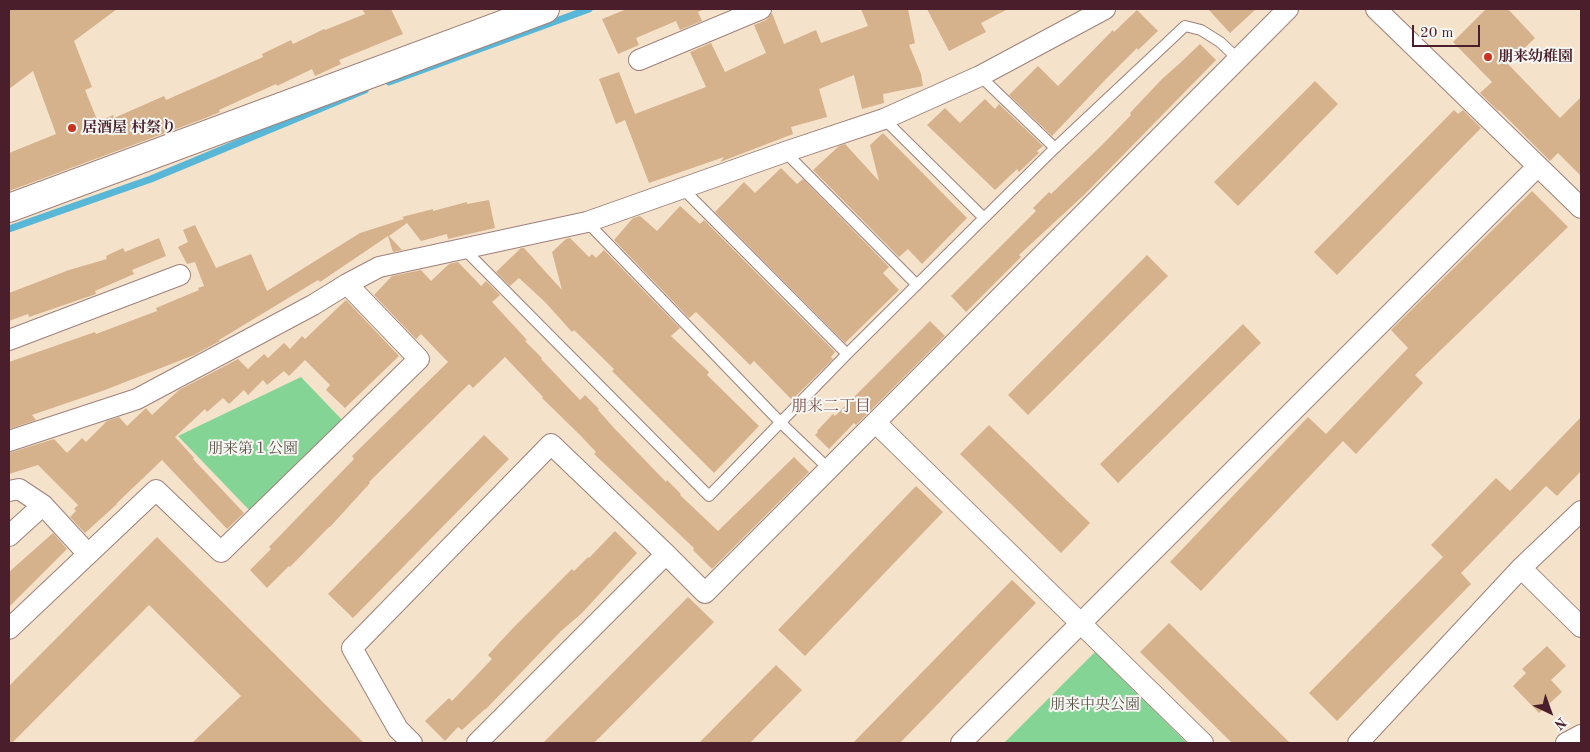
<!DOCTYPE html>
<meta charset="utf-8">
<style>
body{margin:0}
#map{position:relative;width:1590px;height:752px;overflow:hidden;background:#f4e2ca;font-family:"Old Standard TT",serif}
canvas{display:block}
.frame{position:absolute;inset:0;border:10px solid #4a1f2b;pointer-events:none}
.north{position:absolute;left:1525px;top:687px;width:50px;height:50px;-webkit-text-stroke:4px #f6f6f2;paint-order:stroke;rotate:138deg;font-size:14px;font-weight:700;line-height:20px;text-align:center;color:#4a1f2b}
.north::after{content:'';display:block;margin:auto;width:18px;height:22px;background:#4a1f2b;clip-path:polygon(50% 0,100% 100%,50% 72%,0 100%)}
.scale{position:absolute;left:1412px;top:25px;width:68px;height:22px;box-sizing:border-box;border:2px solid #4a1f2b;border-top:0;padding-left:6px;font-size:15px;line-height:18px;white-space:nowrap;color:#4a1f2b;-webkit-text-stroke:4px #f6f6f2;paint-order:stroke}
</style>
<div id="map">
<canvas width="1590" height="752"></canvas>
<div class="frame"></div>
<div class="north">N</div>
<div class="scale">20 m</div>
</div>
<script>
const context = document.querySelector('canvas').getContext('2d');
context.lineJoin = 'round';
function paint(path, color) {
  context.fillStyle = color;
  context.fill(path, 'evenodd');
}
function shape(rows) {
  const path = new Path2D();
  for (const r of rows) {
    path.moveTo(r[0], r[1]);
    for (let i = 2; i < r.length; i += 2) path.lineTo(r[i], r[i + 1]);
  }
  return path;
}
function trace(path, color, width, dash) {
  context.strokeStyle = color;
  context.lineWidth = width;
  context.lineCap = dash ? 'butt' : 'round';
  context.setLineDash(dash || []);
  context.stroke(path);
}
function label(font, color, halo, rows, align = 'center') {
  context.font = font + ' "Old Standard TT","Noto Serif JP",serif';
  context.lineWidth = 4;
  context.setLineDash([]);
  context.textBaseline = 'middle';
  context.strokeStyle = halo;
  context.fillStyle = color;
  for (const [text, x, y, turn = 0] of rows) {
    context.save();
    context.translate(x, y);
    context.rotate((+turn || 0) * Math.PI / 180);
    context.textAlign = isNaN(turn) ? turn : align;
    if (halo) context.strokeText(text, 0, 0);
    context.fillText(text, 0, 0);
    context.restore();
  }
}
paint(shape([
 [301,377,345,423,252,513,178,436],
 [1095,652,1187,743,1004,743]
]), '#83d495');
trace(shape([
 [389,82,589,9],
 [9,229,151,179,365,90]
]), '#58b7d7', 7);
paint(shape([
 [9,9,117,9,74,41,92,87,85,90,98,122,113,115,114,118,164,96,166,100,207,82,263,57,262,54,291,40,293,44,324,29,325,30,365,14,362,9,391,9,403,34,339,60,341,64,315,76,312,69,277,86,276,84,219,110,220,112,203,119,9,191,9,153,56,134,33,71,9,89],
 [627,9,705,9,698,12,702,21,680,30,676,21,636,38,639,45,618,54,602,19],
 [861,9,908,9,915,43,909,45,921,74,923,86,883,94,884,103,862,109,854,75,819,89,827,117,791,127,793,134,720,162,724,157,649,183,625,120,616,124,599,79,619,72,635,114,706,87,690,52,711,43,725,72,766,53,754,25,766,20,772,13,784,44,816,30,821,43,868,26],
 [927,9,1008,9,981,23,986,32,949,51],
 [1208,9,1256,9,1230,33],
 [1486,9,1508,9,1535,38,1508,64,1560,118,1581,97,1581,176,1558,153,1550,161,1499,110,1498,111,1480,93,1492,82,1453,42],
 [1137,10,1158,31,1138,50,1137,48,1106,79,1052,136,1009,95,1038,66,1058,86,1113,30,1114,32],
 [1200,44,1216,60,1085,194,1019,255,1021,257,966,312,951,296,1036,211,1033,208,1049,192,1051,194,1102,145,1131,115,1130,113,1162,79,1179,64],
 [1315,81,1338,104,1238,206,1214,182],
 [985,99,995,109,999,104,1043,146,1037,151,1039,153,1019,172,1017,169,995,190,927,125,945,108,960,123],
 [1454,110,1458,114,1463,110,1481,128,1337,275,1314,252],
 [883,133,967,218,922,264,908,249,899,257,813,170,839,146,845,144,879,181,870,145],
 [781,168,797,184,803,179,889,267,883,273,899,290,845,343,715,212,744,182,755,193],
 [1532,191,1568,227,1415,375,1423,383,1356,454,1343,441,1201,591,1170,562,1308,417,1326,434,1408,348,1391,330],
 [489,200,495,228,448,239,447,234,421,241,407,223,389,236,402,250,393,252,388,236,320,282,318,280,219,340,220,341,194,355,105,390,32,415,36,420,9,429,9,362,95,332,96,334,157,311,156,308,199,290,198,288,204,286,195,262,187,264,178,247,188,242,183,230,195,225,216,268,251,254,267,291,360,233,404,219,402,217,433,209,433,211,467,202,467,204],
 [680,206,700,224,704,220,706,222,835,352,831,357,833,359,792,400,754,361,750,365,696,312,689,318,614,240,633,218,640,216,657,231],
 [159,238,166,256,132,270,134,274,95,291,96,294,29,317,28,314,9,321,9,293,69,270,107,259,106,256,123,248,125,252],
 [570,238,589,257,592,254,596,258,604,250,680,328,671,336,709,372,707,375,759,426,714,473,612,371,614,369,574,330,572,332,545,302,519,278,510,286,496,272,521,248,524,248,562,290,552,252,566,239],
 [1147,255,1168,276,1028,415,1008,395],
 [458,262,481,286,486,281,500,295,492,302,527,340,525,341,542,358,541,359,580,400,585,395,599,409,598,410,614,428,666,482,667,480,681,494,680,495,718,531,794,457,809,472,712,569,693,550,694,548,594,454,596,452,580,435,542,398,543,397,505,357,473,388,469,384,369,482,370,483,330,527,329,527,290,567,289,566,267,588,250,570,271,549,269,547,354,459,352,456,448,362,421,334,416,339,374,295,392,276,421,270,431,281,449,264],
 [346,300,399,356,345,408,326,390,330,385,305,360,289,376,284,371,267,385,263,380,248,395,244,390,229,404,223,398,207,412,205,409,175,437,194,458,193,459,244,513,227,529,162,460,116,504,117,504,85,533,70,517,76,511,74,509,78,505,38,465,9,474,9,453,54,439,67,453,82,438,86,442,107,421,119,417,127,426,146,408,152,415,179,390,238,359,248,369,264,354,268,358,284,343,290,349,302,336,305,339],
 [930,321,945,336,856,425,854,423,829,449,815,435,818,432,817,431,833,414,835,416],
 [1243,324,1261,343,1118,483,1100,464],
 [1581,417,1581,471,1557,496,1546,486,1461,573,1471,584,1337,721,1309,693,1443,557,1431,545,1496,478,1510,491],
 [989,425,1090,523,1061,553,960,454],
 [484,435,509,459,353,618,328,594],
 [916,486,943,512,805,656,778,630],
 [615,531,637,553,582,613,561,631,486,709,485,709,462,730,458,727,445,741,425,721,449,698,452,701,492,659,488,655,513,628,572,569,574,571,588,557,589,558],
 [53,533,67,549,9,607,9,572],
 [157,537,364,743,192,743,241,696,149,605,12,743,9,743,9,686],
 [1012,580,1036,603,900,743,853,743],
 [688,597,714,622,594,743,543,743],
 [1169,623,1290,743,1232,743,1140,652],
 [1547,646,1566,666,1551,680,1562,692,1539,713,1513,686,1526,673,1522,669],
 [776,665,802,690,750,743,699,743]
]), '#d5b28c');
const lane = shape([
 [980,76,1055,148],
 [884,119,984,218],
 [785,152,917,285],
 [682,188,847,354],
 [587,222,781,423,829,469],
 [463,248,709,496,847,354,984,218,1055,148,1185,26,1201,30,1220,42,1238,59]
]);
const street = shape([
 [1376,9,1581,208],
 [639,60,761,9],
 [9,340,180,275],
 [876,423,1203,743],
 [9,441,137,399,313,305,347,284,379,267,587,222,785,152,884,119,980,76,1105,9],
 [9,491,19,489,43,505,88,554],
 [9,536,43,505],
 [1521,568,1581,627],
 [9,629,156,490,221,552,419,359,347,284],
 [412,743,398,729,352,648,551,444,666,554],
 [477,743,666,554,705,593,1288,9],
 [961,743,1537,167],
 [1358,743,1521,568,1581,511],
 [1566,743,1581,735]
]);
const secondary = shape([
 [9,208,545,9]
]);
trace(lane, '#9f807a', 12);
trace(street, '#9f807a', 22);
trace(secondary, '#9f807a', 30);
trace(lane, '#fff', 10);
trace(street, '#fff', 20);
trace(secondary, '#fff', 28);
for (const [x, y, r, color] of [
 [1488,57,5,"#c8321e"],
 [72,128,5,"#c8321e"]
]) {
  const dot = new Path2D();
  dot.arc(x, y, r, 0, 2 * Math.PI);
  context.fillStyle = color;
  context.fill(dot);
  trace(dot, '#f6f6f2', 2);
}
label('bold 15px', '#4a1f2b', '#f6f6f2', [
 ["朋来幼稚園",1498,57],
 ["居酒屋 村祭り",82,128]
], 'left');
label('15px', '#5b554b', '#f6f6f2', [
 ["朋来第１公園",253,449],
 ["朋来中央公園",1095,705]
]);
label('16px', '#7b524d', '#f6f6f2', [
 ["朋来二丁目",831,407]
]);
</script>
